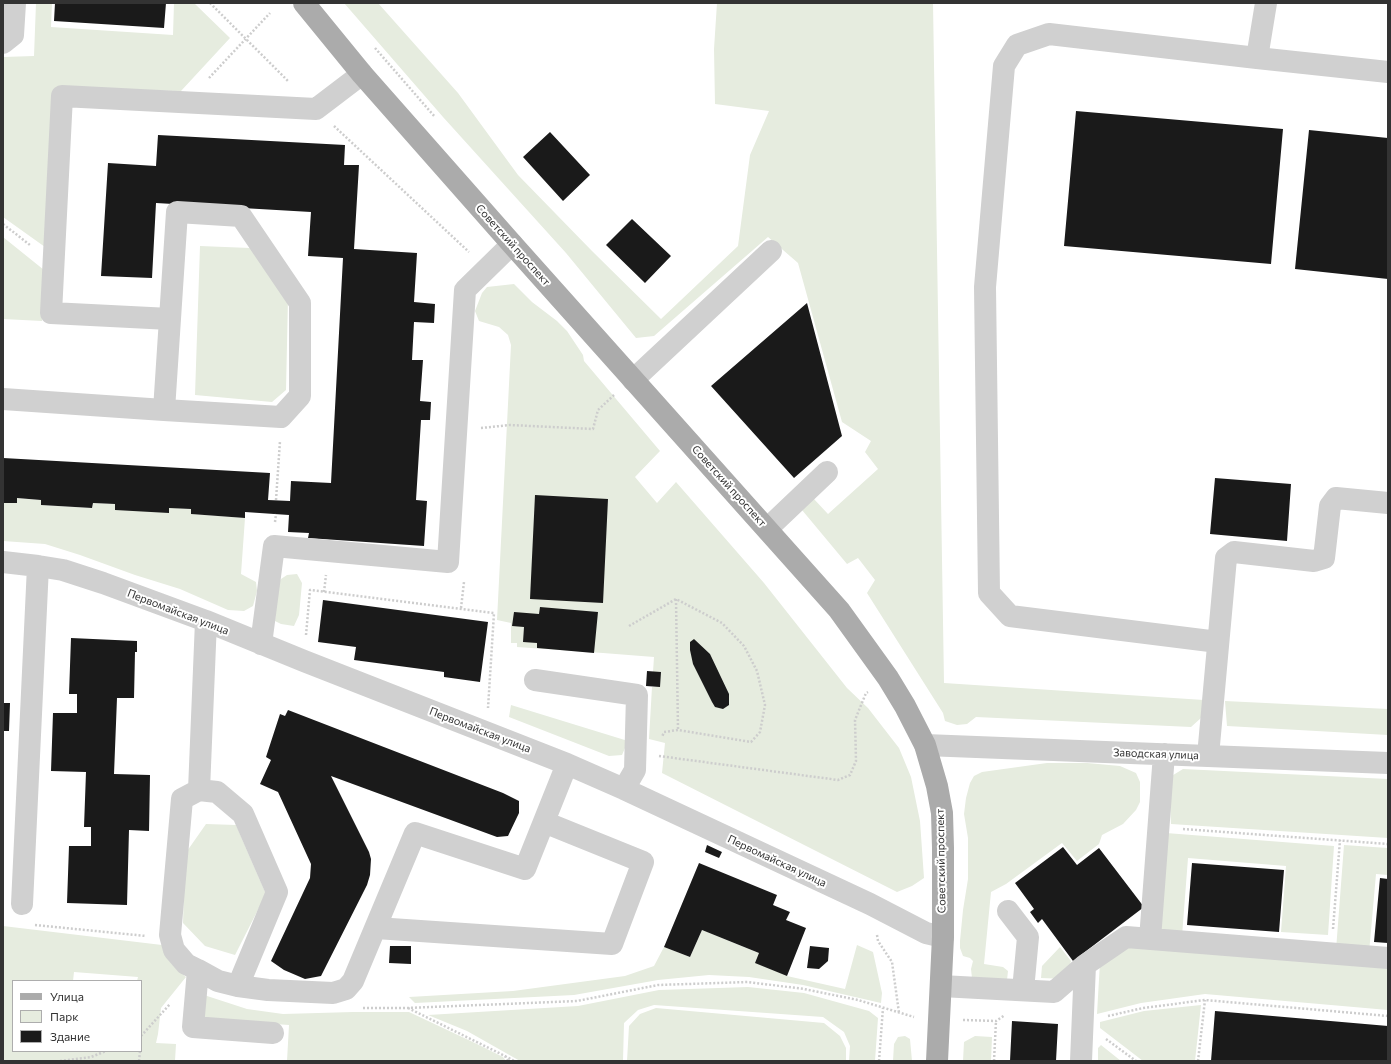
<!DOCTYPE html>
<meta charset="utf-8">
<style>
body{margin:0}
#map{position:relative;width:1391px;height:1064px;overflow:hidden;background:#fff;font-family:Commissioner,sans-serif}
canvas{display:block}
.frame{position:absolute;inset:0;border:4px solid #333;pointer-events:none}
.legend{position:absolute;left:12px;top:980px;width:130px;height:72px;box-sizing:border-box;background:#fff;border:1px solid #adadad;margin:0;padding:5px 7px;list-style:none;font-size:12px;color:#333}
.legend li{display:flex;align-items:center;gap:8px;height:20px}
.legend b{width:20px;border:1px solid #adadad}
</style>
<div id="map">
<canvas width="1391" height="1064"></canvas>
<div class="frame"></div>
<ul class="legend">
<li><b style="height:5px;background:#ababab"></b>Улица</li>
<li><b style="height:11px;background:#e6ecdf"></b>Парк</li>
<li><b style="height:11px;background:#1a1a1a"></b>Здание</li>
</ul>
</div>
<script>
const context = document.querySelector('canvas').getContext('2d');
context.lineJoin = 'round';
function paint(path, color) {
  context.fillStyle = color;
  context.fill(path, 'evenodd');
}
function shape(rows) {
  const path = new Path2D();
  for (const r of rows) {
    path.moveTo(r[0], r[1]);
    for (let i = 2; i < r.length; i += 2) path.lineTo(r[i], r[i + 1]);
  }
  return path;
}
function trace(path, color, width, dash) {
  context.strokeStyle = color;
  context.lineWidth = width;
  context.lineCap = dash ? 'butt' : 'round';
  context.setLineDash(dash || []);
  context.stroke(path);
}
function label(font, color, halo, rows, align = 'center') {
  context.font = font + ' Commissioner,sans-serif';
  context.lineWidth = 4;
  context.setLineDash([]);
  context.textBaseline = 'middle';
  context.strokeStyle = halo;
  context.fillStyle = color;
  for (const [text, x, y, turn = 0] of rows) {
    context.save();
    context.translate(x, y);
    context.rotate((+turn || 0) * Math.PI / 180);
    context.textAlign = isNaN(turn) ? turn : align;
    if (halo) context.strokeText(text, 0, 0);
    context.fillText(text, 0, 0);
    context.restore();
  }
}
paint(shape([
 [36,3,52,3,51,27,173,35,174,3,194,3,230,38,181,91,56,89,45,247,3,217,3,57,34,56],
 [344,3,378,3,458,93,518,175,592,251,661,319,738,246,750,155,769,111,715,104,714,49,717,3,933,3,944,683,1204,700,1201,718,1191,727,976,717,967,724,957,725,945,721,943,713,867,593,875,580,858,558,847,564,802,510,813,498,828,514,878,469,865,452,871,441,842,422,798,263,768,237,654,336,636,338,566,253,443,117],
 [3,237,44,270,42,321,3,319],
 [200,246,250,248,288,298,286,390,272,402,195,395],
 [514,284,532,302,557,321,567,331,583,355,584,361,660,451,635,477,657,503,676,482,764,583,847,688,868,708,899,748,911,777,920,821,924,878,912,886,897,892,662,773,665,743,649,739,652,687,660,686,660,672,653,672,654,657,603,653,517,647,517,643,511,643,511,623,497,620,511,345,508,335,499,327,479,321,475,311,482,293,487,287],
 [17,498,41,500,41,505,92,508,93,503,115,504,191,509,192,514,245,518,241,574,256,582,257,591,253,606,244,611,228,610,180,589,135,575,80,555,45,544,3,541,3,503,16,503],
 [297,574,302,583,299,615,294,626,281,624,275,621,277,586,281,579,287,575],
 [1225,701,1388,709,1388,735,1227,726],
 [511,705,628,741,622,755,609,756,509,717],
 [1047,763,1087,763,1120,766,1136,773,1140,782,1140,802,1136,810,1123,824,1102,835,1099,844,1077,861,1062,843,1006,884,991,892,984,964,1003,967,1008,971,1007,980,972,978,971,969,973,961,970,958,963,956,960,948,960,941,963,910,968,879,968,838,964,814,966,798,970,783,974,776,982,772],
 [1183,769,1388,779,1388,838,1171,824,1170,804,1170,777],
 [206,824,236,825,266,894,235,955,205,946,183,923,185,854],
 [1166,833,1334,846,1328,935,1281,932,1286,866,1188,858,1182,936,1158,935],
 [1344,845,1388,848,1388,875,1376,874,1369,953,1336,950],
 [3,926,162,945,178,970,186,977,161,1008,158,1034,156,1043,176,1044,175,1061,3,1061],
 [74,972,138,977,137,981,141,981,141,1051,13,1051,13,981,73,981],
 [702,930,759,953,787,976,845,989,857,945,873,952,882,993,881,1003,803,985,749,977,709,975,658,980,574,995,415,1003,409,997,513,991,625,976,654,966,664,947,690,957],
 [1124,943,1388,964,1388,1010,1205,994,1141,1003,1097,1014,1100,962],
 [1060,947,1071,961,1066,979,1041,978,1042,966],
 [748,987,804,993,869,1011,878,1018,875,1061,849,1061,850,1046,844,1032,823,1017,654,1005,638,1010,624,1023,623,1061,520,1061,467,1031,428,1015,578,1006,659,990],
 [204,995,247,1009,283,1014,353,1012,409,1012,477,1044,503,1057,506,1061,287,1061,289,1025,202,1019],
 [1201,1005,1195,1061,1143,1061,1100,1028,1100,1022,1144,1011],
 [656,1008,824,1023,840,1036,846,1048,846,1061,627,1061,629,1026,640,1014],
 [905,1036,910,1039,912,1061,893,1061,894,1044,898,1037],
 [975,1036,992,1037,991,1061,963,1061,964,1042],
 [1101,1045,1121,1061,1098,1061,1098,1048]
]), '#e6ecdf');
paint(shape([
 [55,3,166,3,164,28,54,21],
 [1076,111,1283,129,1271,264,1064,246],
 [1309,130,1388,138,1388,279,1295,269],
 [550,132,590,175,563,201,523,157],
 [158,135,345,145,344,165,359,165,354,249,417,253,414,302,435,304,434,323,414,322,412,360,423,360,420,401,431,402,430,420,421,420,416,500,427,501,424,546,308,538,309,533,288,532,289,515,245,512,245,518,191,514,191,509,169,508,169,513,115,510,115,504,93,503,92,508,41,505,41,500,17,498,17,503,3,503,3,458,270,473,268,500,290,501,291,481,331,483,343,258,308,256,311,212,156,203,152,278,101,276,108,163,156,166],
 [632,219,671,256,645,283,606,245],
 [807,303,842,436,794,478,711,386],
 [1215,478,1291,484,1287,541,1210,534],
 [535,495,608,499,603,603,530,599],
 [323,600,488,622,480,682,444,677,444,672,354,660,356,647,318,642],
 [540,607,598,612,594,653,537,648,537,643,523,642,524,627,512,626,514,612,539,614],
 [71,638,137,641,137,652,135,652,134,698,117,698,114,774,150,775,149,831,129,830,127,905,67,903,69,846,91,846,91,827,84,827,86,772,51,771,53,713,77,713,77,694,69,694],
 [694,639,710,654,729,694,729,705,723,709,715,707,712,702,693,664,690,650,690,642],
 [647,671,661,672,660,687,646,686],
 [3,703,10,703,9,731,3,731],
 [288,710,503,793,519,801,519,813,508,836,497,837,331,776,369,852,371,859,370,875,367,885,321,976,305,979,284,970,271,961,310,878,311,864,278,792,260,784,271,760,266,757,280,714,285,716],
 [707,845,722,852,719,858,705,852],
 [1063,847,1077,865,1099,848,1144,907,1073,961,1042,919,1038,923,1030,912,1034,909,1015,883],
 [699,863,777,895,773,905,790,912,786,920,806,928,787,976,755,963,759,953,702,930,690,957,664,947],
 [1192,863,1284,870,1279,932,1187,925],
 [1380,878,1388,879,1388,943,1374,942],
 [390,946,411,946,411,964,389,963],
 [810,946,829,948,828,961,819,969,807,968],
 [1215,1011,1388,1026,1388,1061,1211,1061],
 [1012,1021,1058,1024,1056,1061,1010,1061]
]), '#1a1a1a');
trace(shape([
 [210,3,289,82],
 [375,48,435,117],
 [209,78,270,13],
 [334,126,469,252],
 [3,224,30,245],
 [481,428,510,425,593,429,598,410,614,395],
 [276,500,280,441],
 [275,522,276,514],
 [324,592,326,575],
 [676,599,678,730],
 [461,608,464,582,463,582],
 [629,626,676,599,722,623,744,646,757,671,765,705,760,732,751,742,678,730,664,732,662,737],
 [306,635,310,590,494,613,488,708],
 [659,756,838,780,850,775,856,761,855,720,866,693,868,692],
 [1183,829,1388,844],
 [35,925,146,936],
 [1333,929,1340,840],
 [877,935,878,941,892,962,899,1013],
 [363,1008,407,1008,577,1001,658,985,748,982,804,989,858,1000,914,1017],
 [408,1008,505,1056,508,1061],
 [1108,1016,1143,1008,1205,1000,1388,1016],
 [963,1020,996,1021,1005,1015],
 [141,1036,170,1004],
 [1106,1039,1136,1061],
 [505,1056,514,1061],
 [60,1061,91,1057,106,1051],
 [139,1061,140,1051],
 [879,1061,883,1008],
 [994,1061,996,1021],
 [1198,1061,1205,1000]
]), '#cdcdcd', 2.5, [2, 2]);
trace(shape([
 [1266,3,1257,58,1388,72],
 [3,43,13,35,15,3],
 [170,319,51,313,62,96,316,109,362,74],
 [633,380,771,251],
 [3,399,164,410,281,417,300,396,300,303,241,216,177,212,164,410],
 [767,529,827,472],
 [3,562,38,566,63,570,103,583,206,621,304,661,567,764,624,789,870,904,926,933,943,937],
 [206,621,199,790,182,799,170,935,174,950,186,964,198,970,193,1027,273,1033],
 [1218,642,1010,616,989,593,985,287,1004,66,1017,45,1049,34,1257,58],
 [261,644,274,546,448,562,465,290,512,244],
 [535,680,637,695,635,770,624,789],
 [925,745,1388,763],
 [1208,756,1226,558,1234,552,1314,561,1324,558,1330,506,1336,498,1388,503],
 [199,790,217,792,243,814,277,892,238,986],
 [22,904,38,566],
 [1008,911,1028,937,1023,990],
 [376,928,612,944,643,862,544,822],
 [1150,939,1164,754],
 [198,970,218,981,238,986,268,990,333,993,346,989,353,981,415,833,525,869,567,764],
 [941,986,1054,992,1085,965,1126,937,1388,958],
 [1081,1061,1085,965]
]), '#d0d0d0', 22);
trace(shape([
 [304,3,362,74,512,244,839,610,888,678,905,706,925,745,937,786,942,813,943,848,943,937,937,1061]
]), '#ababab', 22);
label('11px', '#333', '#fff', [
 ["Советский проспект",513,245,48],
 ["Советский проспект",729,486,48],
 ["Первомайская улица",178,612,21],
 ["Первомайская улица",480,730,21],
 ["Заводская улица",1156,754,2],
 ["Первомайская улица",777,861,25],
 ["Советский проспект",941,861,-91]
]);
</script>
